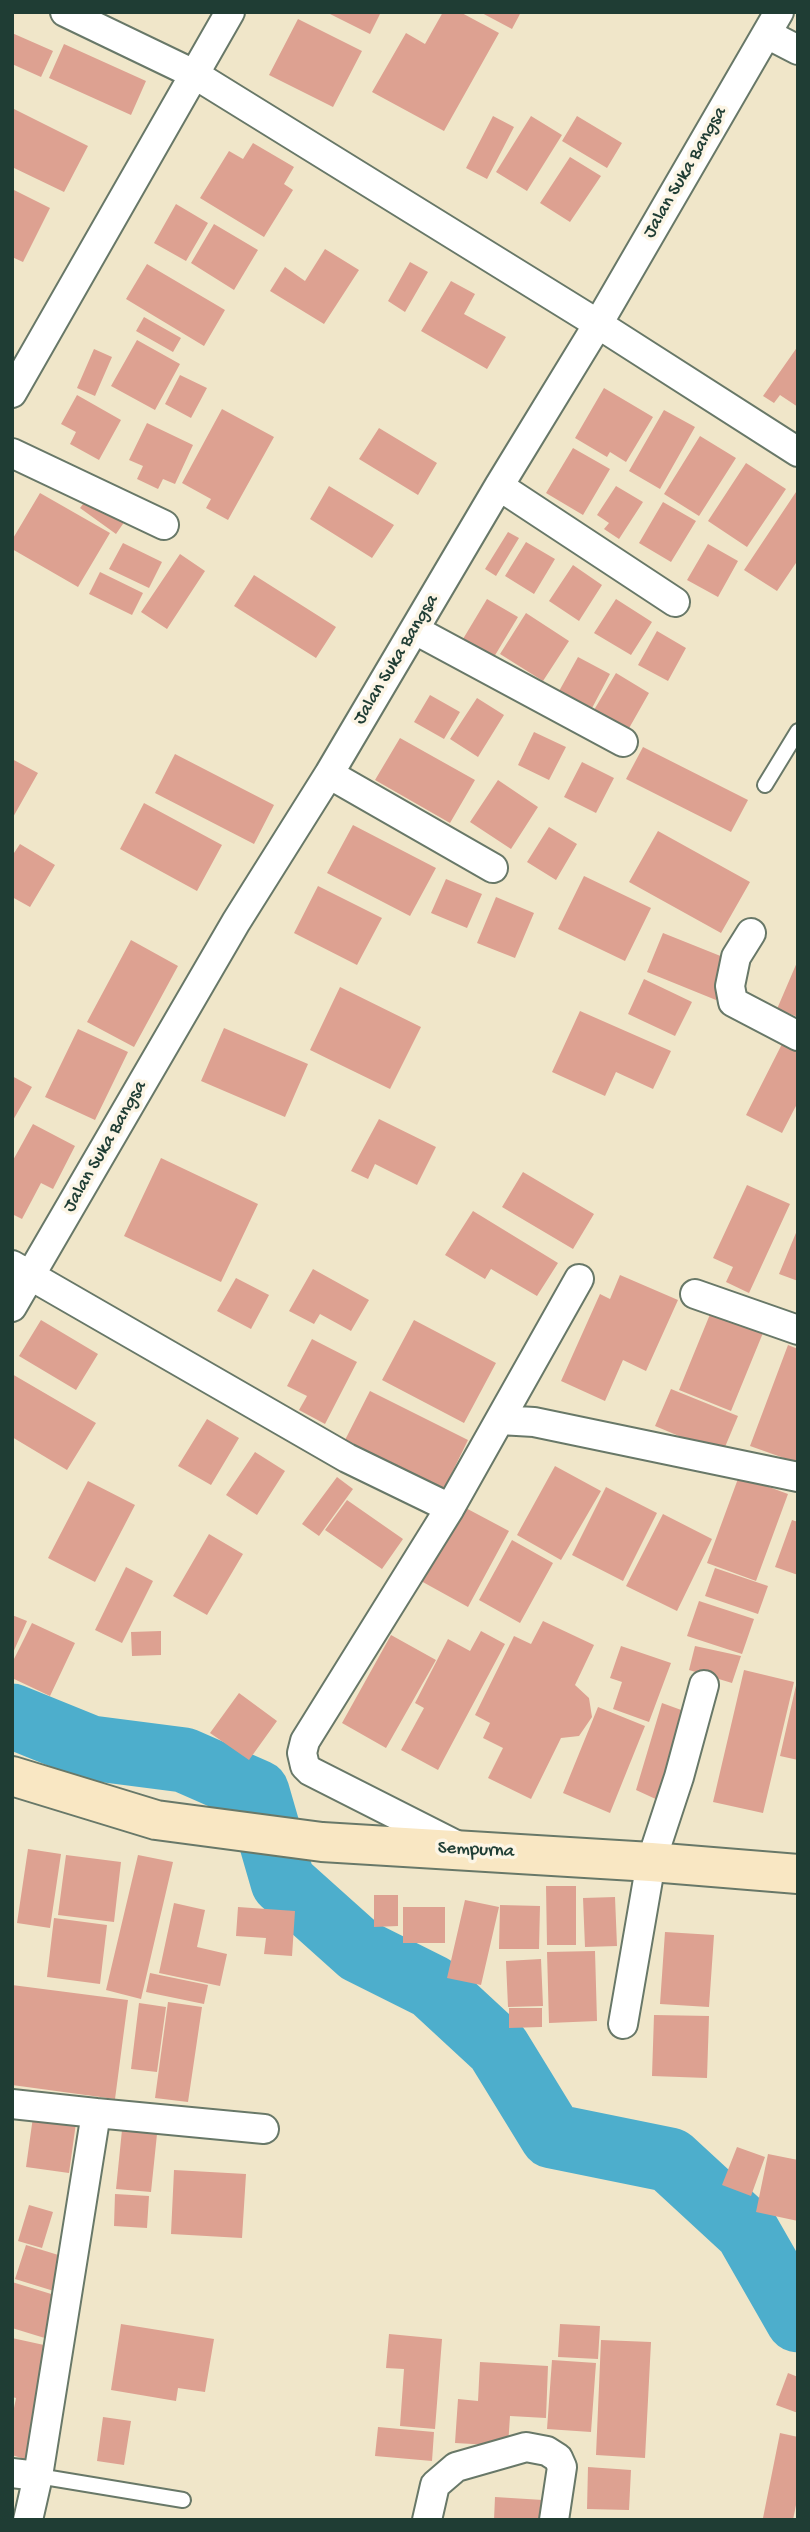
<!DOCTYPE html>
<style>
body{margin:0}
#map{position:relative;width:810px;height:2532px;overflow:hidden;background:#f0e6c9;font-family:"Gochi Hand",sans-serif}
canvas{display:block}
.frame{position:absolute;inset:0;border:14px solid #1f3d34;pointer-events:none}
</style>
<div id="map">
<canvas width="810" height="2532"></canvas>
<div class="frame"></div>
</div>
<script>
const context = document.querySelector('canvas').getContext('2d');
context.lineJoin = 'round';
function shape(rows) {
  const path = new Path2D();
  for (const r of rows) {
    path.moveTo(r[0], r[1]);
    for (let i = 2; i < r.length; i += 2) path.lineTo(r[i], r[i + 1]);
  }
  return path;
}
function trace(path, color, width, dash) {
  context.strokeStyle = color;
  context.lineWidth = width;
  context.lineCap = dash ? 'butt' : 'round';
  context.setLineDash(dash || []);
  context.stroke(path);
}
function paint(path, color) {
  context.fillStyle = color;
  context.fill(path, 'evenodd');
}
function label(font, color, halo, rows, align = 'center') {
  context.font = font + ' "Gochi Hand",sans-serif';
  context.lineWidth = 7;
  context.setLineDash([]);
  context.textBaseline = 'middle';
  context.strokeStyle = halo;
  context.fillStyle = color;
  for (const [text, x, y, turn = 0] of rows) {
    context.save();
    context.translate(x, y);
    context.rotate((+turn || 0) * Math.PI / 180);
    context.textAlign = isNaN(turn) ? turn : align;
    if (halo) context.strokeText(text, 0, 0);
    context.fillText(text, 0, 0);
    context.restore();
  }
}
trace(shape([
 [12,1716,91,1748,184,1760,257,1792,283,1882,360,1951,432,1987,498,2048,552,2136,670,2160,747,2231,798,2320]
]), '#4daecc', 65);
paint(shape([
 [326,12,381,12,370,34],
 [443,12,460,12,499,33,444,131,372,92,406,33,425,44],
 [480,12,521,12,512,29],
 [298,19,362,51,333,107,269,75],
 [12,33,53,51,41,77,12,64],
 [64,44,146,81,131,115,49,78],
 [12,108,88,146,64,192,12,167],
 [493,116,514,127,487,179,466,168],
 [531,116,562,135,527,191,496,172],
 [577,116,622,143,607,168,562,141],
 [253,143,294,167,284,184,293,190,264,237,200,198,229,151,243,159],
 [570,157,601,176,570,222,540,203],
 [12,189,50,208,23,262,12,257],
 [176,204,208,223,186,261,154,243],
 [214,224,258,250,234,290,191,263],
 [325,249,359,270,324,324,270,291,285,267,305,281],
 [410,262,428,272,405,312,388,301],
 [147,264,225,310,204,346,126,299],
 [451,281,475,294,464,314,506,337,487,369,421,331],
 [144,317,181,338,173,352,136,331],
 [137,340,180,364,155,410,111,386],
 [798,346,798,407,780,395,774,403,763,396],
 [94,349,112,357,95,396,77,388],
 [180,375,207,388,191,418,165,404],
 [604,388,653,417,626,462,610,452,607,457,575,438],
 [77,395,121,420,99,460,70,444,76,432,61,424],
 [222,409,274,437,228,520,206,508,211,499,182,483],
 [664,410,695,427,660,489,629,471],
 [147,423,193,445,175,484,163,479,158,489,137,479,143,466,129,460],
 [379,428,437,463,418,495,359,459],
 [700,436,736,458,699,516,664,494],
 [573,448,610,469,583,515,546,493],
 [746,463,786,489,747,547,708,521],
 [329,486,394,525,372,558,310,519],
 [616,486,643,502,619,539,604,529,609,523,597,515],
 [798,489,798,560,777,591,744,570],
 [40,493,110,533,78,587,12,549,12,540],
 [89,496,125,521,116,534,80,508],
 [663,502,696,521,671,562,639,543],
 [508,532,519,538,496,576,485,569],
 [526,542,555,559,534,594,505,576],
 [123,543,162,562,149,588,109,569],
 [708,544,738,561,718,597,687,580],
 [180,554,205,571,167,629,141,612],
 [573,565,602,585,579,621,549,601],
 [100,572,143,593,132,615,89,594],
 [254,575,336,627,316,658,234,606],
 [487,599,518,617,491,662,460,644],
 [616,599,652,622,631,655,594,633],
 [526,613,569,641,543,681,500,654],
 [657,631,686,648,668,681,638,665],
 [578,657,610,674,591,710,558,693],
 [616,673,649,693,628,730,594,710],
 [430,695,460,712,444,739,414,722],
 [477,698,504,715,478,757,450,739],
 [534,732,566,747,549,780,518,765],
 [400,738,475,780,450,823,375,780],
 [643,747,748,800,731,832,626,779],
 [175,754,274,805,254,844,155,793],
 [12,759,38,773,12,819],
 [582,762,614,778,596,813,564,797],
 [498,780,538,807,511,849,470,822],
 [144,803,222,845,197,891,120,849],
 [353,825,436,868,410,916,327,873],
 [549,827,577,844,556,880,527,862],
 [658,831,750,882,721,933,629,882],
 [20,844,55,865,30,907,12,897,12,856],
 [584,876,651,908,625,961,558,929],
 [446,879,482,894,467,928,431,913],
 [318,886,382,918,357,965,294,933],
 [496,897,534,913,515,958,477,943],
 [663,933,733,961,716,1000,647,972],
 [131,940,178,966,134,1047,87,1022],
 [798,960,798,1017,777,1009],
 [644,979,692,1002,675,1036,628,1014],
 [340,987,421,1027,390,1089,310,1050],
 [580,1011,671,1051,653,1089,616,1072,605,1096,552,1072],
 [224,1028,308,1064,285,1117,201,1081],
 [78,1029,128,1052,95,1120,45,1097],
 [782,1044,798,1052,798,1102,782,1133,746,1115],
 [12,1076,32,1087,12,1122],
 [379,1119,436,1147,417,1185,375,1164,368,1179,351,1171],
 [33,1124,75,1146,53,1189,41,1183,22,1219,12,1214,12,1162],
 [161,1158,258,1204,221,1282,124,1236],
 [523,1172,594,1214,573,1249,502,1207],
 [747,1185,790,1204,749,1293,726,1282,733,1267,713,1258],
 [473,1211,558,1263,537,1296,491,1269,485,1279,445,1255],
 [798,1228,798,1281,779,1274],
 [313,1269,369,1300,351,1331,320,1314,314,1324,289,1311],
 [620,1275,678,1300,646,1371,623,1360,605,1401,561,1381,600,1294,610,1299],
 [236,1278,269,1295,251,1329,217,1311],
 [713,1307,765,1328,731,1411,679,1390],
 [41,1320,98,1354,76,1390,19,1356],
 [414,1320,496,1363,464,1423,382,1380],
 [312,1339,357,1362,325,1424,299,1410,307,1396,287,1386],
 [788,1345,798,1349,798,1463,750,1446],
 [12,1374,96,1423,67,1470,12,1437],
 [671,1389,738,1416,722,1454,655,1426],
 [370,1391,468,1440,444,1489,345,1440],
 [207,1419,239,1438,211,1485,178,1466],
 [255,1452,285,1471,257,1515,226,1495],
 [555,1466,601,1491,561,1560,517,1535],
 [739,1476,788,1494,756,1581,707,1563],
 [337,1477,353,1489,319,1536,302,1524],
 [88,1481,135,1505,95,1582,48,1558],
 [606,1487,657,1513,623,1581,572,1555],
 [347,1500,403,1539,382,1569,325,1530],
 [462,1506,509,1531,468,1607,421,1581],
 [663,1514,712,1539,677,1611,626,1586],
 [792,1520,798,1522,798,1575,775,1567],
 [209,1534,243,1554,207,1615,173,1596],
 [512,1540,553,1563,520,1623,479,1600],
 [126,1567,153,1581,122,1643,95,1630],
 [715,1568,768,1586,758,1614,705,1596],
 [699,1601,754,1619,742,1654,687,1636],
 [12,1615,27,1621,12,1655],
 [543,1621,594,1645,575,1685,589,1698,592,1717,579,1736,561,1738,531,1799,488,1778,503,1748,483,1738,490,1723,475,1715,514,1636,531,1644],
 [32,1623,75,1643,50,1696,12,1678,12,1663],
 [161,1631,161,1655,132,1656,131,1632],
 [481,1631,505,1644,438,1770,401,1750,424,1708,415,1703,448,1639,470,1651],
 [391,1635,436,1660,386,1748,342,1723],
 [621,1646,671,1663,649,1722,613,1709,622,1682,610,1678],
 [695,1646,741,1656,732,1683,689,1670],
 [744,1670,794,1682,763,1813,713,1802],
 [797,1681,798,1682,798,1760,780,1756],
 [239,1693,277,1721,249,1760,210,1733],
 [662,1703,684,1711,660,1801,636,1790],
 [598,1707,645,1726,610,1813,563,1793],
 [28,1849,61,1854,50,1928,17,1923],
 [66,1855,121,1862,114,1922,58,1915],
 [138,1855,173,1862,141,1999,106,1990],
 [546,1886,576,1886,576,1945,547,1945],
 [374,1895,398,1895,398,1926,374,1927],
 [615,1897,617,1946,585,1947,583,1898],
 [465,1900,499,1907,481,1985,447,1978],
 [174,1903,205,1910,197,1947,227,1954,220,1986,159,1973],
 [500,1905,540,1906,539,1949,499,1949],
 [238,1907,295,1911,292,1956,264,1954,266,1938,236,1936],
 [403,1907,445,1907,445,1943,403,1943],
 [54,1918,107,1925,100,1984,47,1977],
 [665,1932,714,1935,709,2007,660,2004],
 [595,1951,597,2021,549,2023,547,1952],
 [541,1959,543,2006,508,2007,506,1961],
 [150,1973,208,1985,204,2004,146,1992],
 [12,1985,128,2000,115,2099,12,2085],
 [168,2002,202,2007,188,2102,155,2098],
 [139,2003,166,2007,157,2072,131,2069],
 [509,2008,542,2008,542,2027,509,2028],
 [654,2015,709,2016,707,2078,652,2076],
 [33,2117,76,2123,69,2173,26,2167],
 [122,2130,157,2134,151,2192,116,2189],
 [737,2147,765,2157,751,2196,722,2185],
 [768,2154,798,2160,798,2221,756,2212],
 [174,2170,246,2174,242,2238,171,2234],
 [115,2194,149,2196,147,2228,114,2226],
 [29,2205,53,2212,42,2248,18,2241],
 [26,2245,68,2258,57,2292,15,2279],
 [12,2282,61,2297,48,2339,12,2328],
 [121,2324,214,2339,205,2392,178,2388,176,2401,111,2390],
 [560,2324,600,2326,598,2359,558,2357],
 [389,2334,442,2339,435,2429,400,2426,404,2369,386,2368],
 [12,2338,44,2345,27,2460,12,2455,12,2418,16,2398,12,2397],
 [601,2340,651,2342,645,2458,596,2455],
 [552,2360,596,2363,591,2432,547,2429],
 [480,2362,548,2366,546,2418,510,2416,508,2446,455,2443,458,2399,478,2401],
 [788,2373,798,2377,798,2413,776,2405],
 [103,2417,131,2421,124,2465,97,2461],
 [378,2427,434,2432,432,2461,375,2456],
 [780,2433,798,2437,798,2495,793,2520,763,2518],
 [588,2467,631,2470,629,2510,587,2509],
 [495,2497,543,2500,542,2520,494,2520]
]), '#dda191');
const lane = shape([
 [765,785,798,731],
 [38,2476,183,2500]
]);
const street = shape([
 [65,12,194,74,598,324,798,452],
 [767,34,798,50],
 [12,393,230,12],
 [12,453,164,525],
 [499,486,675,602],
 [415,630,623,742],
 [329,774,493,868],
 [751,933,736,957,730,986,733,1002,798,1036],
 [12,1265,347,1458,450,1508],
 [695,1294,798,1330],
 [12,1307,236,922,329,774,499,486,598,324,779,12],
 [500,1420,534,1422,798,1477],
 [458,1846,310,1771,305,1766,302,1753,305,1741,450,1508,579,1279],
 [623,2024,651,1862,679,1777,704,1685],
 [12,2104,96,2113,38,2476,12,2473],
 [96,2113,264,2129],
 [28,2520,38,2476],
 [427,2520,435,2485,456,2467,526,2447,547,2451,558,2458,562,2467,554,2520]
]);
const secondary = shape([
 [12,1776,156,1820,322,1842,651,1862,798,1874]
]);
trace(lane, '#687868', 18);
trace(street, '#687868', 32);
trace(secondary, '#687868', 42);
trace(lane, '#fff', 14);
trace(street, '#fff', 28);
trace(secondary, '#f9e7c3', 38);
label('19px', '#1f3d34', '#fcf5e5', [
 ["Jalan Suka Bangsa",686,173,-60],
 ["Jalan Suka Bangsa",397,660,-59],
 ["Jalan Suka Bangsa",106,1147,-60],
 ["Sempurna",476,1851,3]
]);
</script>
